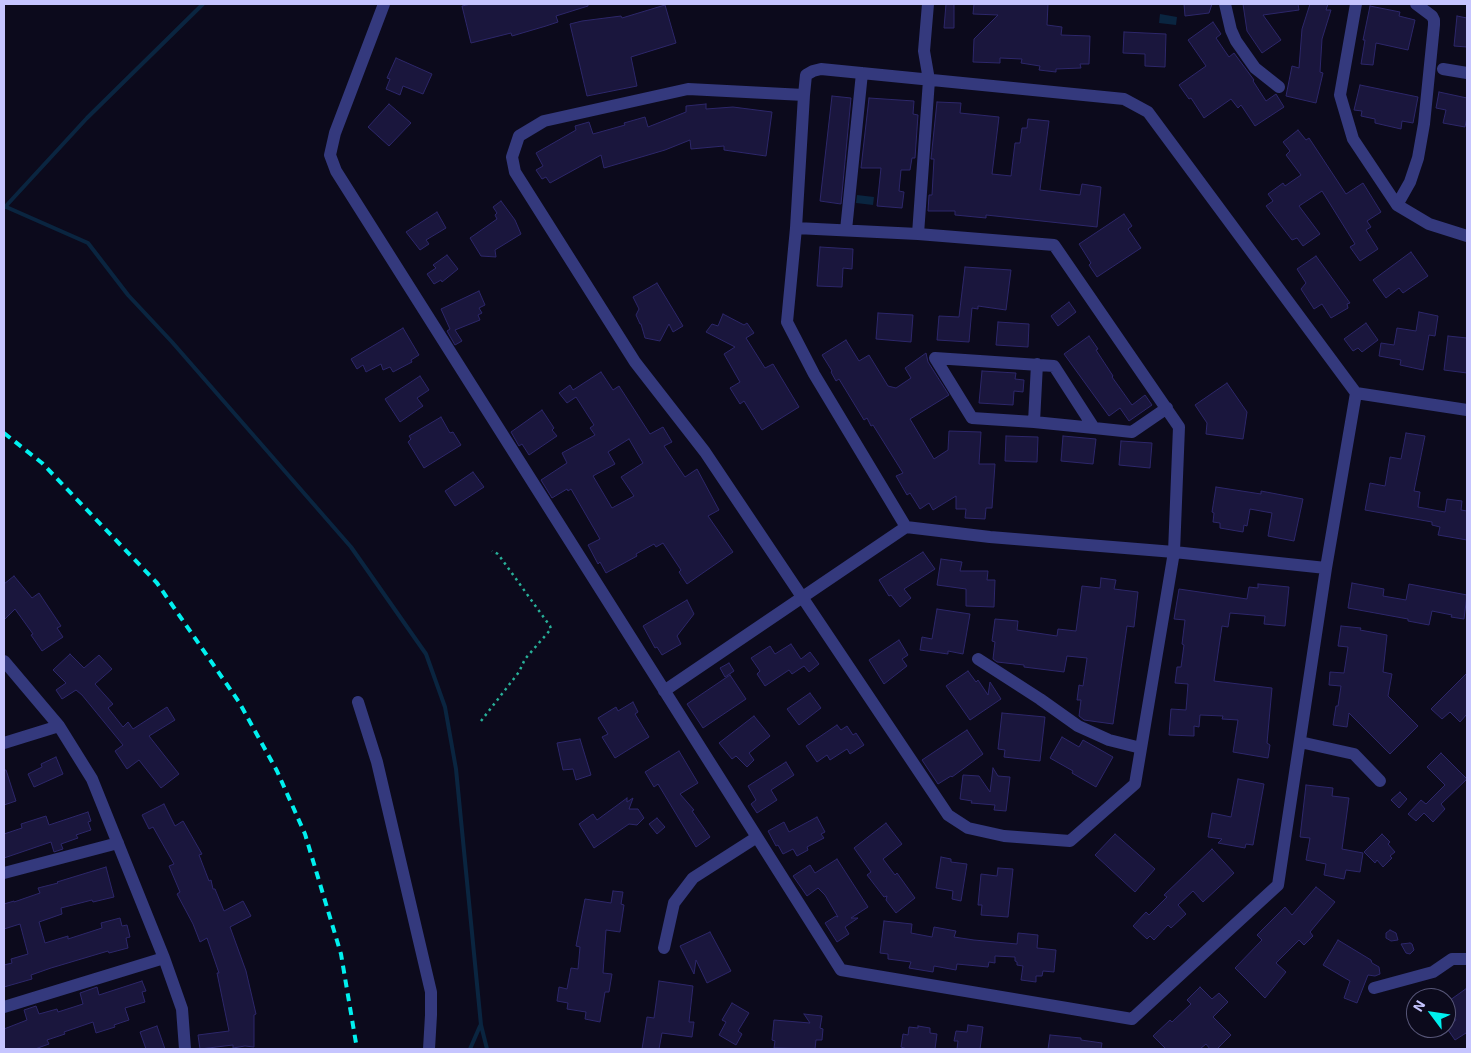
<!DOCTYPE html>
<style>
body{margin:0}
#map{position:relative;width:1471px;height:1053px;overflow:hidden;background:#0c0a1c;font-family:"Exo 2",sans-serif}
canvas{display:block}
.frame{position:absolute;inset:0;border:5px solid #c6c5ff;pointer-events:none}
.north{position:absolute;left:1406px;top:988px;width:50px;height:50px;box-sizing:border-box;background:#0c0a1c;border:1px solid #565577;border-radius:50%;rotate:301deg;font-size:14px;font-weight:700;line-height:20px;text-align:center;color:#c6c5ff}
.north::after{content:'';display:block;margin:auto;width:18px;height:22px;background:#00f0ef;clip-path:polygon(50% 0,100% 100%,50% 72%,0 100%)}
</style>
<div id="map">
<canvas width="1471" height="1053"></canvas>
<div class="frame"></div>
<div class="north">N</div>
</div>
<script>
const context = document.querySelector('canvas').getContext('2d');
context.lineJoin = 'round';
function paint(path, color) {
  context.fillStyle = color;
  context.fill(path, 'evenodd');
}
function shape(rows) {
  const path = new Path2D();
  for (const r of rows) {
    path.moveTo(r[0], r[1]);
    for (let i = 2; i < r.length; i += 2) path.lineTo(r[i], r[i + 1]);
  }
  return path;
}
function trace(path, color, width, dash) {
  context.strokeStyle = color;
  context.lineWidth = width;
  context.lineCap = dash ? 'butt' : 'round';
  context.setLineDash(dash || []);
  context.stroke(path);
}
paint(shape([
 [1160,14,1177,17,1176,25,1159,23],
 [857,195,874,197,873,205,856,203]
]), '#0a2540');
trace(shape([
 [4,206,88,243,128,295,172,342,351,547,426,654,445,707,456,769,481,1025,487,1049],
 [5,207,87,118,203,4],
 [470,1049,480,1026]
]), '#0a2540', 4);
const building = shape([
 [471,4,588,4,588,6,556,16,558,22,546,26,512,36,511,33,471,43,462,6,471,4],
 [946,4,954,4,954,28,944,28,946,4],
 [974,4,1048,4,1047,25,1062,27,1061,35,1090,36,1089,64,1080,64,1081,68,1056,69,1056,72,1039,70,1040,66,1021,63,1022,59,1000,58,1000,63,973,62,974,39,998,15,973,14,974,4],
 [1184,4,1212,4,1209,13,1185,16,1184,4],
 [1243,4,1298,4,1299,10,1263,15,1281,40,1262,53,1247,31,1243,4],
 [1310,4,1328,4,1326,10,1331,10,1322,39,1320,72,1323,73,1316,103,1286,96,1292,66,1299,68,1302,29,1310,4],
 [665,5,676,43,631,57,637,86,587,96,570,24,582,21,621,16,622,18,665,5],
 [1370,6,1400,12,1399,16,1415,20,1408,50,1376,43,1373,65,1361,64,1365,40,1363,40,1370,6],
 [1457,16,1467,18,1467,47,1454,46,1457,16],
 [1213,22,1221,34,1216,38,1229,57,1234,53,1254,80,1253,81,1266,101,1276,94,1284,107,1255,126,1241,105,1238,108,1231,99,1204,118,1191,98,1189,99,1179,85,1206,66,1188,40,1213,22],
 [1124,32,1166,34,1165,67,1145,66,1145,54,1123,53,1124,32],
 [396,58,432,74,423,94,403,86,400,95,386,89,390,79,387,78,396,58],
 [1360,85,1418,97,1413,123,1402,121,1401,129,1375,123,1375,119,1361,116,1362,111,1354,110,1360,85],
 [1439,92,1467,98,1467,117,1465,127,1443,123,1446,110,1436,108,1439,92],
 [832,96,851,98,841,204,820,201,832,96],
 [869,98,914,101,913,114,918,115,915,158,912,158,910,170,901,170,899,191,904,192,902,208,877,206,881,168,861,168,869,98],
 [937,102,961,103,960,113,999,117,992,174,1011,176,1015,143,1020,143,1022,128,1027,128,1028,119,1049,121,1040,190,1080,195,1082,184,1101,187,1097,227,986,215,986,218,955,215,955,211,928,211,929,195,932,195,934,159,931,159,937,102],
 [389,104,411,123,389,146,368,127,389,104],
 [706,104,706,109,733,107,772,112,766,156,724,150,724,146,691,149,690,140,665,150,604,168,601,155,550,183,546,177,542,179,536,170,543,166,536,153,576,130,575,126,589,122,593,134,625,125,624,123,645,117,648,127,686,112,686,106,706,104],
 [1298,130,1306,140,1309,138,1346,194,1363,183,1381,212,1367,221,1371,227,1366,230,1378,249,1360,261,1350,247,1355,244,1322,191,1299,206,1320,234,1303,246,1297,238,1292,240,1266,206,1273,201,1268,194,1283,183,1285,186,1301,175,1286,155,1290,151,1283,142,1298,130],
 [501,201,515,220,521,234,495,250,496,257,481,256,470,238,497,219,495,215,497,213,493,207,501,201],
 [437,212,446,228,426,240,429,244,420,250,406,232,437,212],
 [1124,214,1132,226,1128,229,1141,248,1097,277,1089,265,1091,263,1079,244,1124,214],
 [820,247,853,249,852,269,843,268,842,287,817,286,820,247],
 [1411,252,1428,276,1403,293,1399,288,1386,298,1373,280,1411,252],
 [447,255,458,269,442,282,441,280,434,284,427,274,436,268,433,265,447,255],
 [1316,256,1350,303,1347,304,1348,308,1331,318,1322,304,1314,309,1301,289,1306,283,1297,269,1316,256],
 [965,267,1011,270,1006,310,978,306,978,309,972,308,969,342,937,340,939,316,959,317,965,267],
 [657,283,683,326,673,332,669,324,660,341,645,338,641,324,640,324,636,315,639,309,633,297,657,283],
 [479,291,485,305,479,308,482,313,478,315,480,320,455,330,462,341,455,345,447,331,450,329,441,309,479,291],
 [1069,302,1076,312,1058,326,1051,316,1069,302],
 [1419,312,1438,316,1435,336,1429,335,1423,370,1400,365,1401,360,1379,356,1381,343,1394,345,1397,328,1416,331,1419,312],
 [878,313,913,315,911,342,876,339,878,313],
 [723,314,744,325,747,323,754,333,746,338,765,368,773,364,799,407,762,430,744,401,740,404,730,388,740,382,724,354,735,347,706,332,712,324,718,326,723,314],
 [998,322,1029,324,1028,347,996,345,998,322],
 [1366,323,1378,340,1362,352,1358,348,1353,351,1344,339,1366,323],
 [403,328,419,355,411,360,412,362,393,372,390,367,383,370,381,364,366,372,363,365,357,369,351,359,403,328],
 [1089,336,1098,349,1096,350,1113,376,1112,377,1132,405,1145,395,1152,405,1129,421,1120,408,1109,416,1064,354,1089,336],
 [1448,336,1467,338,1467,373,1444,370,1448,336],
 [846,340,859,361,869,355,888,386,896,388,911,378,905,368,926,353,928,362,949,395,910,419,934,459,948,450,949,431,981,432,979,464,995,464,992,508,986,508,985,519,965,518,966,509,956,509,956,496,933,510,929,503,920,509,910,493,907,495,896,476,903,473,873,425,871,426,867,418,864,420,839,379,836,381,831,372,832,371,822,355,846,340],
 [982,371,1016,373,1015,379,1024,380,1023,392,1014,391,1013,405,979,403,982,371],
 [601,372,613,390,619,386,650,434,663,427,672,442,664,446,685,477,697,469,719,510,708,516,733,552,687,584,679,572,681,570,663,543,656,547,654,544,636,554,637,556,606,573,600,562,598,564,588,545,600,539,571,489,568,491,567,489,552,498,541,480,567,463,562,453,595,435,590,428,594,425,576,397,567,403,559,393,570,385,573,390,601,372],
 [629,439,643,463,621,477,634,496,612,508,593,476,615,464,608,452,629,439],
 [420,376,429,390,417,398,423,406,400,422,385,399,420,376],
 [1227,383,1247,412,1243,439,1206,434,1207,423,1195,405,1227,383],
 [542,410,554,428,552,430,557,436,529,455,522,444,519,446,511,432,542,410],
 [441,417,450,433,453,432,461,445,424,468,408,442,411,439,409,436,441,417],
 [1406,433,1425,436,1414,491,1420,492,1418,507,1445,512,1447,499,1462,501,1461,510,1467,511,1467,540,1438,535,1440,527,1432,525,1432,522,1365,510,1370,483,1385,486,1390,457,1401,459,1406,433],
 [1006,436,1038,437,1037,462,1005,461,1006,436],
 [1063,436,1096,439,1093,464,1061,461,1063,436],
 [1121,441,1152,443,1150,468,1119,465,1121,441],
 [473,472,484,487,455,506,445,491,473,472],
 [1216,487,1261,494,1261,491,1303,499,1294,541,1268,536,1272,513,1250,509,1247,526,1244,525,1243,532,1220,528,1220,523,1213,522,1214,513,1212,512,1216,487],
 [923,552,935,569,904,589,911,598,900,607,891,595,889,596,879,580,923,552],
 [941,559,962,562,960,571,988,571,987,580,995,580,994,607,966,606,966,589,937,585,941,559],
 [14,576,32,598,39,593,61,626,57,628,63,637,42,651,31,635,33,634,15,609,4,620,4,584,14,576],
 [1101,578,1116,580,1114,589,1138,592,1134,627,1127,626,1113,724,1084,720,1079,716,1081,700,1077,700,1079,685,1083,686,1087,658,1067,656,1064,672,1024,667,1024,665,997,662,993,659,995,642,992,641,995,619,1018,621,1017,630,1057,636,1058,629,1076,631,1082,586,1100,588,1101,578],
 [1352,583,1384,589,1383,596,1406,600,1409,584,1467,595,1464,619,1451,617,1452,615,1432,611,1429,625,1408,621,1408,619,1348,608,1352,583],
 [1258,584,1289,587,1285,626,1264,624,1265,616,1230,613,1228,627,1222,626,1214,681,1272,688,1267,743,1270,745,1268,758,1233,752,1238,720,1222,719,1223,716,1200,715,1199,727,1194,726,1194,736,1169,735,1171,709,1186,710,1188,684,1175,683,1177,667,1181,667,1184,645,1182,644,1185,620,1174,619,1179,589,1247,599,1249,587,1258,588,1258,584],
 [687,600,694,614,677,636,681,644,662,655,657,647,655,648,643,626,687,600],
 [937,609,970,614,963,654,948,651,948,654,920,650,922,637,932,639,937,609],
 [1341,626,1361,628,1360,630,1387,635,1383,672,1392,674,1388,696,1418,726,1390,754,1349,713,1347,727,1333,725,1336,706,1338,706,1341,686,1329,685,1330,672,1344,673,1348,647,1338,646,1341,626],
 [899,640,908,655,902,659,907,666,884,684,869,660,899,640],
 [791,644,801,659,810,652,819,664,809,672,804,666,792,674,789,670,765,686,757,674,760,671,751,658,770,646,775,654,791,644],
 [70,654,84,668,99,655,112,669,95,684,113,704,108,708,123,727,128,722,133,729,167,707,175,720,149,736,179,774,161,788,139,760,127,769,115,751,123,745,82,695,76,690,62,699,56,690,66,683,53,670,70,654],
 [729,663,734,671,725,677,720,668,729,663],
 [968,671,976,682,978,680,988,695,990,682,1001,699,970,720,946,686,968,671],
 [1467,673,1467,714,1460,722,1450,712,1442,719,1431,709,1467,673],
 [730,675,746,699,703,728,687,704,730,675],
 [810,693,821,708,799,725,787,709,810,693],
 [633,702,638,712,635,714,649,737,615,758,602,737,608,734,598,718,616,707,618,711,633,702],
 [1002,713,1045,717,1040,761,1004,757,1005,750,998,749,1002,713],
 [754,716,770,736,749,753,754,760,747,767,736,756,732,759,719,743,754,716],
 [837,725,841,730,847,726,853,735,856,733,864,745,850,754,847,749,830,760,827,755,817,762,806,746,837,725],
 [967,730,983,754,952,777,951,776,938,784,922,760,967,730],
 [1062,737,1079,747,1083,740,1113,757,1096,787,1072,773,1073,771,1050,758,1062,737],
 [580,739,591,775,576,780,573,769,563,770,557,743,580,739],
 [679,751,698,783,680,794,694,810,692,811,710,837,696,847,658,784,654,787,645,772,679,751],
 [1441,753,1467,779,1441,804,1445,809,1433,822,1424,813,1416,821,1408,814,1421,800,1426,804,1445,785,1427,767,1441,753],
 [56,757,63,774,34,787,28,774,42,767,41,764,56,757],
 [786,762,794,775,771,790,777,800,757,813,751,804,756,800,748,786,786,762],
 [993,768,998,776,1010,777,1006,811,994,810,995,805,971,803,972,801,960,799,963,775,979,776,990,792,993,768],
 [4,770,6,770,16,801,4,805,4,770],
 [1238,779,1264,784,1253,845,1246,844,1245,848,1218,843,1222,839,1208,837,1212,813,1231,817,1238,779],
 [1306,785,1333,788,1332,796,1349,798,1342,849,1363,853,1360,872,1346,870,1344,879,1324,875,1326,864,1306,860,1310,838,1300,837,1306,785],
 [1400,792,1407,799,1399,808,1391,800,1400,792],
 [627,798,627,802,633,798,629,809,638,809,644,818,637,825,629,824,594,848,579,824,593,814,597,820,627,798],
 [164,804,175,826,183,821,202,854,199,855,209,881,211,880,213,889,215,889,224,911,243,901,251,916,230,927,246,971,256,1014,254,1015,254,1047,245,1046,233,1048,233,1045,200,1049,198,1035,229,1031,217,973,219,973,207,938,200,942,193,924,177,894,180,892,169,866,174,864,153,827,149,829,142,815,164,804],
 [88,812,91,821,88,822,91,830,76,835,78,838,61,844,63,849,54,852,51,842,4,858,4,834,22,828,21,824,46,816,49,825,88,812],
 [817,817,825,832,821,834,824,838,807,847,808,850,797,856,793,849,783,854,778,845,776,846,768,831,784,822,789,832,817,817],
 [657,818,665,827,657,834,649,824,657,818],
 [886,823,902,844,883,859,895,875,897,873,915,898,896,913,886,900,887,896,884,897,867,875,871,872,854,848,886,823],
 [1115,834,1155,869,1135,892,1095,855,1115,834],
 [1382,834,1390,842,1388,844,1395,852,1390,856,1392,858,1383,867,1377,860,1375,863,1364,852,1382,834],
 [1212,849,1234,873,1203,902,1193,891,1178,905,1186,914,1171,928,1168,925,1154,940,1150,936,1147,939,1133,926,1146,912,1149,915,1167,897,1164,895,1212,849],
 [941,857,951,859,951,862,967,864,961,901,952,899,953,891,936,888,941,857],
 [837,859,868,907,851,918,858,918,845,927,849,934,837,942,825,923,836,916,838,917,825,895,818,888,807,896,793,876,810,865,815,873,837,859],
 [106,867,114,897,93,902,92,900,61,908,62,914,39,922,45,943,68,936,68,939,102,928,101,923,120,918,122,926,127,925,130,937,126,938,128,948,109,953,108,951,51,968,31,975,32,979,4,987,4,965,12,963,11,959,28,954,20,924,4,929,4,904,14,901,14,902,40,893,38,888,58,883,57,882,106,867],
 [998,868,1013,869,1008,917,981,915,982,905,978,905,981,874,997,876,998,868],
 [1316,887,1335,902,1310,932,1313,936,1304,945,1299,940,1276,963,1286,972,1265,998,1235,968,1262,940,1257,935,1285,907,1292,915,1316,887],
 [613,891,623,892,621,904,624,905,620,932,606,930,603,973,612,974,609,992,605,992,600,1022,585,1019,586,1012,567,1009,568,1003,557,1001,559,987,567,989,571,968,578,969,580,947,576,946,585,899,611,903,613,891],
 [884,921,912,924,911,933,932,937,934,927,956,931,954,937,974,940,1017,944,1018,933,1038,935,1037,948,1056,950,1054,972,1043,971,1042,976,1036,976,1036,982,1021,980,1023,966,1017,965,1017,962,1015,961,1015,957,995,956,995,963,989,962,988,967,957,964,956,970,934,966,933,972,909,968,911,962,888,959,888,954,880,953,884,921],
 [1390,930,1396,933,1398,940,1391,941,1386,938,1386,933,1390,930],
 [710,932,731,971,707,983,696,960,694,974,680,946,710,932],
 [1338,940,1371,960,1372,963,1379,967,1380,974,1375,976,1368,975,1357,1003,1344,998,1350,981,1323,965,1338,940],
 [1410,943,1412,944,1414,950,1410,954,1406,953,1401,944,1410,943],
 [142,981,146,991,142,992,145,1002,125,1008,129,1020,114,1025,115,1027,96,1033,93,1022,64,1032,65,1034,47,1040,49,1044,35,1049,4,1049,4,1029,27,1020,24,1010,36,1006,39,1014,57,1009,58,1012,83,1004,80,993,97,987,99,995,142,981],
 [659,981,693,986,689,1022,694,1022,692,1037,662,1033,659,1049,642,1049,647,1017,654,1018,659,981],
 [1200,987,1212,999,1219,993,1228,1002,1213,1017,1231,1035,1217,1049,1210,1049,1206,1044,1200,1049,1166,1049,1153,1036,1170,1020,1172,1022,1191,1004,1187,1000,1200,987],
 [1467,988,1467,1035,1466,1033,1455,1040,1446,1027,1456,1020,1446,1003,1467,988],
 [732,1003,749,1013,738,1031,742,1034,736,1045,719,1035,726,1022,722,1020,732,1003],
 [804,1014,822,1016,820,1028,823,1029,822,1040,816,1040,815,1049,774,1048,775,1041,772,1040,774,1020,810,1023,804,1014],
 [968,1025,983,1027,980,1049,957,1049,958,1041,954,1041,956,1031,967,1032,968,1025],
 [157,1026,165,1049,146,1049,140,1032,157,1026],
 [918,1026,930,1028,930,1033,937,1034,935,1049,907,1049,901,1047,903,1034,908,1035,909,1027,918,1028,918,1026],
 [1050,1035,1081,1038,1081,1040,1102,1043,1101,1049,1048,1049,1050,1035]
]);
paint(building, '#1a163d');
trace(building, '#2d276a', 1);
trace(shape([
 [481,721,519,672,525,659,551,629,550,626,498,554,492,551]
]), '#28b099', 2.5, [2.5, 4]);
trace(shape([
 [384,4,335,133,330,155,336,171,841,970,1132,1019,1278,885,1326,568,1356,393],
 [1225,4,1231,30,1236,41,1255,68,1279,87],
 [1356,4,1340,95,1353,139,1397,205,1429,224,1467,236],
 [1443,69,1467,73],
 [1397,205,1410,182,1418,158,1424,124,1434,25,1434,20,1432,16,1416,4],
 [796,228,918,234,1054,245,1179,427,1174,552,1135,784,1070,841,1004,836,968,828,948,815,705,452,635,362,515,172,512,157,519,136,544,121,688,89,804,95],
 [846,230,862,73],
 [918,234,929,80,924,51,928,4],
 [1034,422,1037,364],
 [1094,428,1054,366,935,358,972,418,1034,422,1094,428,1132,432,1167,408],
 [1326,568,1174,552,990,537,906,527,814,374,787,322,796,228,804,95,806,75,813,71,821,69,1124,99,1148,112,1356,393,1467,410],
 [978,659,1040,699,1078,726,1109,740,1141,748],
 [4,661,59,726,92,779,164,958,182,1009,185,1049],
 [664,691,906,527],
 [358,702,377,762,431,992,431,1015,429,1049],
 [1300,742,1354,754,1380,781],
 [4,743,59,726],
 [4,873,118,843],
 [664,948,674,903,693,878,757,837],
 [1374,988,1433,972,1452,959,1467,959],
 [4,1007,164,958]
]), '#34397d', 12);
trace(shape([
 [4,433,42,463,157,583,239,702,277,771,305,834,341,954,357,1049]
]), '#00f0ef', 4, [8, 6]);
</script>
